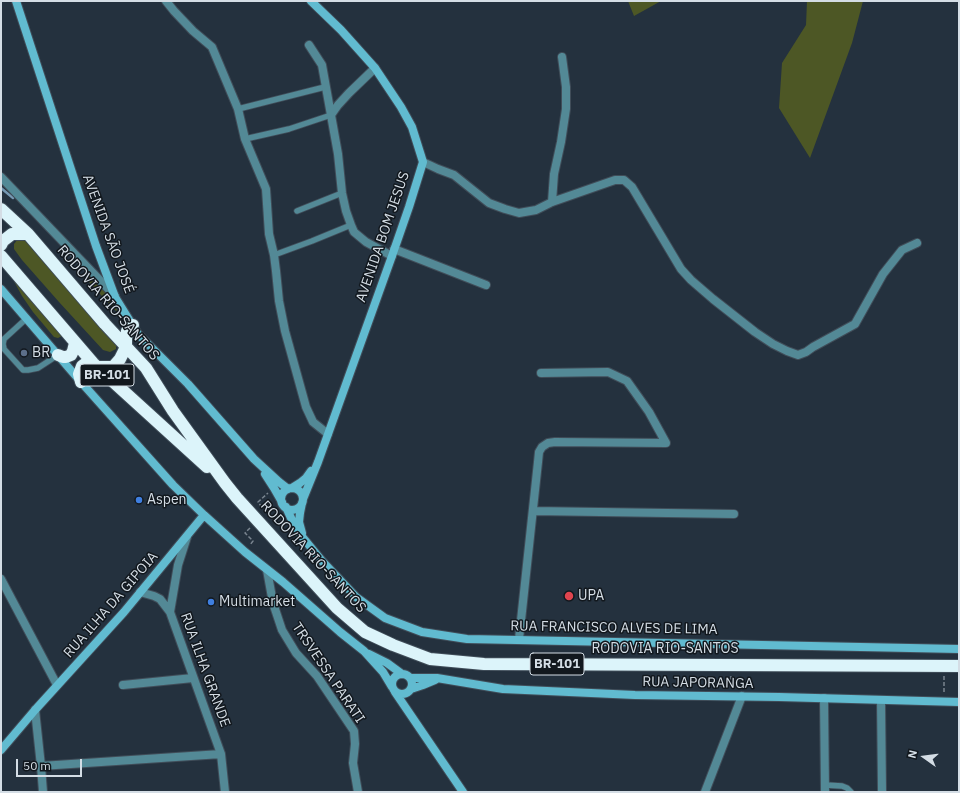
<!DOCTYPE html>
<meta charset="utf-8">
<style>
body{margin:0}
#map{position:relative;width:960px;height:793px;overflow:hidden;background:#24313e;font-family:"IBM Plex Sans",sans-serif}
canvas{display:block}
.frame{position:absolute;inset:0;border:2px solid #d4dde5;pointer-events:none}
.north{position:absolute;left:904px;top:737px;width:40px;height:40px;-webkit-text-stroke:3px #12181e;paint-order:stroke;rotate:284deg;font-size:11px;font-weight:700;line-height:16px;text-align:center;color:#d4dde5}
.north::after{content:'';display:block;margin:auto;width:14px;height:18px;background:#d4dde5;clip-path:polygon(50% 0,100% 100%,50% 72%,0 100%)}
.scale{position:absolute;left:16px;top:759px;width:66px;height:18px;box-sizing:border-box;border:2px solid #d4dde5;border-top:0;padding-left:5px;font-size:12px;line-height:14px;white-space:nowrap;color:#d4dde5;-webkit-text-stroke:3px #12181e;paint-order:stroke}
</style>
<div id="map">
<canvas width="960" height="793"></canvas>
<div class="frame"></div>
<div class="north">N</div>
<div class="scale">50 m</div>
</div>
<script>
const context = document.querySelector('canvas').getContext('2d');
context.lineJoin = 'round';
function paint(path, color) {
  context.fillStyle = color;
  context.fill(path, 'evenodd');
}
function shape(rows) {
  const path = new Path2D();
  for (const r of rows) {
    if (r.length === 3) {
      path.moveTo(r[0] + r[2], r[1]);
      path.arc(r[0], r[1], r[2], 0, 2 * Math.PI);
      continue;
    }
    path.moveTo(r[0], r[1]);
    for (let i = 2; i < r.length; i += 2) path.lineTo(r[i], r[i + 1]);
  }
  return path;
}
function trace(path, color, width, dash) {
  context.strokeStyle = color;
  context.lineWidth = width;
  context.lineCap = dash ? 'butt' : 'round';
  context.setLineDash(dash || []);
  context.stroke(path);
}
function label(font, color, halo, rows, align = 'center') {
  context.font = font + ' "IBM Plex Sans",sans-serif';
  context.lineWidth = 3;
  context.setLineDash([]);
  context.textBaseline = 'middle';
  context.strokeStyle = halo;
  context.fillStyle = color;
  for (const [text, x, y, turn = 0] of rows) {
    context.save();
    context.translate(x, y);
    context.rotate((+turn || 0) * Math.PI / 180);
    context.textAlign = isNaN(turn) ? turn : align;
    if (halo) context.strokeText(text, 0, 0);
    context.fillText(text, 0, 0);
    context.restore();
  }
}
paint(shape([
 [628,1,661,1,634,16],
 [807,1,863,1,852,43,810,158,779,108,782,63,806,25],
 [23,238,30,241,116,343,116,349,110,352,103,350,59,302,22,260,14,249,14,244,18,239],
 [10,274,62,336,58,338,54,337,33,312,22,296],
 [91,274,120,308,116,311,86,279]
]), '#4d5725');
trace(shape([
 [1,188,13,198]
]), '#7698b3', 2.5);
const lane = shape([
 [238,109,325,87],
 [245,139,289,129,331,115],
 [297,211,342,193],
 [274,255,312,241,351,225],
 [27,318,4,339,3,344,4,349,23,370,28,370,38,368,58,355],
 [825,785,842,786,847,788,851,792]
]);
const street = shape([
 [166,1,174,11,193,31,212,47,238,109,245,139,266,189,269,234,274,255,276,271,279,301,285,331,306,407,313,422,328,434],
 [309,45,322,65,338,154,342,193,346,211,351,225,354,232,366,242,392,256],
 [331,115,338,105,349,93,375,68],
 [423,162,438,169,454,175,489,203,505,209,519,213,536,210,552,202,615,180,624,180,632,187,681,269,691,280,713,299,755,332,773,344,787,351,798,355,806,352,813,347,855,324,883,274,902,250,917,243],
 [1,177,115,296],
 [552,202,554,174,561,142,566,109,566,87,562,57],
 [394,249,486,285],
 [533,511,734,514],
 [187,537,178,565,170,612,221,754,225,792],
 [267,570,273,603,282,630,296,653,317,676,354,731,355,744,353,763,358,792],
 [1,579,57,685],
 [140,592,154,596,160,599,170,612],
 [519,639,538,462,539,452,542,447,548,443,555,442,666,443,649,412,627,381,608,372,541,373],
 [123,685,193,678],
 [824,698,825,792],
 [881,700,882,792],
 [35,710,41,766,43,792],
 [41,766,221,754],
 [705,792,742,696]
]);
const secondary = shape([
 [16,1,96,246,115,297,138,334,188,384,254,459,279,482,288,489],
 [1,289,81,382,173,485,204,515,245,552,283,582,340,632,364,651,383,672,392,687],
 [265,474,274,488,282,502],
 [292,488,300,483,306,478,311,471],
 [292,499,11],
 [303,499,318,462,392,256,409,207,423,162,412,127,401,107,375,68,341,30,311,1],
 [286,507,296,529,304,539,322,561,356,597,385,618,422,632,467,639,959,649],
 [302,533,299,522,300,513,302,503],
 [369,654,387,663,402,674],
 [402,684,10],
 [411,678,437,678,503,689,635,695,779,697,959,702],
 [411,689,423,685,435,680],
 [395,692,463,792],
 [1,750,35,710,124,612,204,515]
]);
const highway = shape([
 [1,209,28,234,105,324,146,368,173,411,225,483,237,498,337,608,365,632,393,645,430,659,484,664,959,666],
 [1,245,3,241,12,234,28,234],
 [1,256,93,363,97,367,207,467],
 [58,355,63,357,66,357,71,355,73,351,75,343],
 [97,367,113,367,120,359,126,347,126,339,127,331,133,325],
 [81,382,79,374,82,366,86,363,93,363]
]);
trace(lane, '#404d59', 7);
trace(street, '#404d59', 10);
trace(secondary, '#404d59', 10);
trace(highway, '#404d59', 14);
trace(shape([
 [260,507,261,506,258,502,268,493],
 [250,528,245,533,253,541,250,545],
 [731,676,731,688],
 [944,676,944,694]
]), '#79848f', 1.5, [4, 2]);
trace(lane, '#538996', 5.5);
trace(street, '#538996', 8);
trace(secondary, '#61bbd0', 8);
trace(highway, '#dcf4fa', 12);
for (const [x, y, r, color] of [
 [24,353,4,"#5c6f8a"],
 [139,500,4,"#3f7fe0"],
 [569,596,5,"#e0444e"],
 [211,602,4,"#3f7fe0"]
]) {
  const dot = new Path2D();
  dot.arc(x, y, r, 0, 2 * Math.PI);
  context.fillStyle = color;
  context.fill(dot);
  trace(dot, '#12181e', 1.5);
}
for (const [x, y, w] of [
 [107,375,54],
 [557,664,54]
]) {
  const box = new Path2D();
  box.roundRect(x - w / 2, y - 11, w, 22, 3);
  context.fillStyle = '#12181e';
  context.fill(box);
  trace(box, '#d4dde5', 1);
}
label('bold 13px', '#d4dde5', null, [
 ["BR-101",107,375],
 ["BR-101",557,664]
]);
label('14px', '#d4dde5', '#12181e', [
 ["AVENIDA SÃO JOSÉ",108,234,70],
 ["AVENIDA BOM JESUS",383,237,-71],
 ["RODOVIA RIO-SANTOS",108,303,49],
 ["RODOVIA RIO-SANTOS",313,557,47],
 ["RUA ILHA DA GIPOIA",111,605,-49],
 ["RUA FRANCISCO ALVES DE LIMA",614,628,1],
 ["RODOVIA RIO-SANTOS",665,649],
 ["RUA ILHA GRANDE",205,670,70],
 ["TRSVESSA PARATI",328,673,56],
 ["RUA JAPORANGA",698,683,1]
]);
label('14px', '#d4dde5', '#12181e', [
 ["BR",32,353],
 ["Aspen",147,500],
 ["UPA",578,596],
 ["Multimarket",219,602]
], 'left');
</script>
